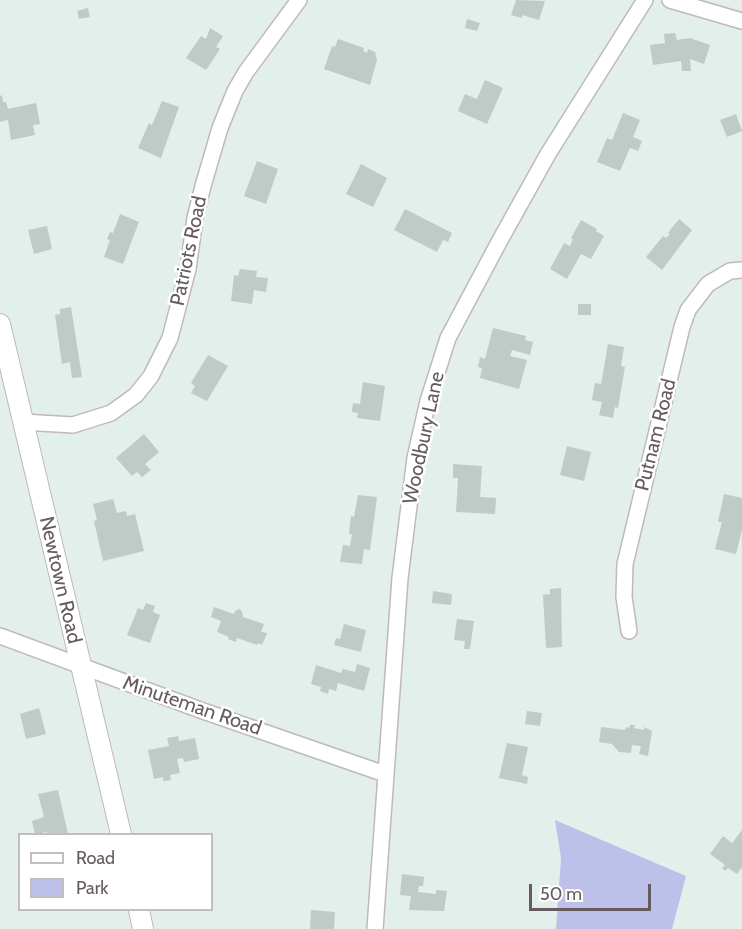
<!DOCTYPE html>
<style>
body{margin:0}
#map{position:relative;width:742px;height:929px;overflow:hidden;background:#e3efeb;font-family:Cabin,sans-serif}
canvas{display:block}
.legend{position:absolute;left:18px;top:833px;width:195px;height:78px;box-sizing:border-box;background:#fff;border:2px solid #c1bdc0;margin:0;padding:8px 10px;list-style:none;font-size:18px;color:#655b61}
.legend li{display:flex;align-items:center;gap:12px;height:30px}
.legend b{width:30px;border:2px solid #c1bdc0}
.scale{position:absolute;left:529px;top:884px;width:122px;height:27px;box-sizing:border-box;border:3px solid #655b61;border-top:0;padding-left:8px;font-size:18px;line-height:21px;white-space:nowrap;color:#655b61;-webkit-text-stroke:4px #fff;paint-order:stroke}
</style>
<div id="map">
<canvas width="742" height="929"></canvas>
<ul class="legend">
<li><b style="height:8px;background:#fff"></b>Road</li>
<li><b style="height:16px;background:#bdc1ea"></b>Park</li>
</ul>
<div class="scale">50 m</div>
</div>
<script>
const context = document.querySelector('canvas').getContext('2d');
context.lineJoin = 'round';
function paint(path, color) {
  context.fillStyle = color;
  context.fill(path, 'evenodd');
}
function shape(rows) {
  const path = new Path2D();
  for (const r of rows) {
    path.moveTo(r[0], r[1]);
    for (let i = 2; i < r.length; i += 2) path.lineTo(r[i], r[i + 1]);
  }
  return path;
}
function trace(path, color, width, dash) {
  context.strokeStyle = color;
  context.lineWidth = width;
  context.lineCap = dash ? 'butt' : 'round';
  context.setLineDash(dash || []);
  context.stroke(path);
}
function label(font, color, halo, rows, align = 'center') {
  context.font = font + ' Cabin,sans-serif';
  context.lineWidth = 5;
  context.setLineDash([]);
  context.textBaseline = 'middle';
  context.strokeStyle = halo;
  context.fillStyle = color;
  for (const [text, x, y, turn = 0] of rows) {
    context.save();
    context.translate(x, y);
    context.rotate((+turn || 0) * Math.PI / 180);
    context.textAlign = isNaN(turn) ? turn : align;
    if (halo) context.strokeText(text, 0, 0);
    context.fillText(text, 0, 0);
    context.restore();
  }
}
paint(shape([
 [555,820,686,876,672,929,556,929,561,858]
]), '#bdc1ea');
paint(shape([
 [516,0,545,1,539,20,522,15,522,18,511,15],
 [88,8,90,17,79,19,77,11],
 [467,19,480,23,477,31,465,28],
 [210,28,223,36,216,47,220,49,206,70,186,58,201,36,206,39],
 [675,33,677,40,690,38,710,45,704,64,690,59,691,71,682,71,681,61,653,65,650,45,665,43,664,34],
 [338,39,364,48,363,51,367,53,368,49,375,52,377,60,370,85,324,69,332,46,335,47],
 [485,80,503,88,487,124,458,111,465,94,477,99],
 [2,95,3,102,6,102,8,109,36,103,40,124,33,125,35,135,11,140,8,120,0,122,0,96],
 [162,101,179,107,161,158,138,148,149,123,152,125],
 [623,113,640,120,633,137,642,141,638,151,630,148,620,171,597,162,607,138,612,140],
 [736,114,742,131,727,137,720,120],
 [257,161,278,169,266,204,244,196],
 [361,164,387,178,373,207,346,194],
 [405,209,452,233,448,242,443,240,437,252,394,230],
 [120,214,139,222,123,264,104,257,110,240,107,239,110,232,113,233],
 [679,219,692,230,662,270,646,257,663,236,666,238,670,234,668,233],
 [581,220,597,229,596,231,604,236,591,259,581,254,567,279,550,269,564,243,570,246,573,239,571,238],
 [47,226,52,249,34,254,28,230],
 [240,269,257,271,256,277,268,278,266,292,254,290,252,304,231,301,234,275,238,276],
 [578,304,591,304,591,315,578,315],
 [71,307,82,377,72,378,70,362,62,364,55,315,60,314,60,309],
 [493,328,526,336,525,340,533,342,530,355,512,350,510,356,527,360,519,389,480,378,482,368,478,367,480,357,485,359],
 [608,344,624,347,621,366,625,367,618,408,615,407,613,418,599,415,602,402,592,400,595,383,601,384],
 [208,355,228,366,207,401,191,393,195,386,191,383],
 [363,382,385,386,380,421,357,418,358,413,352,412,353,403,360,404],
 [144,434,159,452,145,464,151,470,142,477,137,472,132,476,116,458],
 [567,446,591,452,584,481,560,475],
 [453,464,482,466,480,497,496,498,495,514,456,512,458,478,453,478],
 [724,494,742,498,742,530,736,554,715,549,722,522,718,522],
 [358,495,377,497,370,550,364,549,362,564,340,562,343,545,350,546,352,534,349,534,351,516,354,517],
 [113,499,117,513,126,511,127,516,135,514,144,551,103,561,94,521,97,520,93,504],
 [561,588,562,647,546,648,543,595,550,594,550,589],
 [433,591,452,594,451,605,432,603],
 [146,603,155,606,153,612,160,615,150,643,127,635,138,608,143,610],
 [214,607,234,614,235,611,239,609,242,611,243,617,264,624,261,632,267,633,262,645,258,643,257,645,237,638,236,642,228,639,229,637,217,632,221,621,211,617],
 [457,619,474,621,470,649,464,649,465,641,454,640],
 [344,624,366,630,361,652,334,645,336,638,340,639],
 [357,664,370,668,364,691,338,683,336,691,329,689,328,694,320,691,321,687,311,684,316,665,341,673,343,669,355,672],
 [39,708,46,734,26,739,20,714],
 [527,711,542,713,540,726,525,724],
 [630,725,635,725,634,728,644,730,644,727,652,731,648,756,639,754,641,746,632,745,631,753,619,752,612,744,599,742,601,727,625,730,626,727,629,728],
 [178,736,179,741,195,738,199,759,184,762,183,758,177,759,180,773,170,775,171,780,163,781,163,777,154,779,148,750,169,746,167,738],
 [507,743,528,747,522,775,528,777,527,784,499,778],
 [58,790,68,834,47,834,47,832,35,834,32,821,44,817,38,794],
 [742,830,742,867,737,874,728,868,725,871,722,868,725,865,710,854,723,836,732,843],
 [402,874,424,877,423,886,419,886,418,892,436,894,436,890,447,891,444,911,409,910,411,896,400,895],
 [311,910,335,912,334,929,310,929]
]), '#c0cac6');
const minor = shape([
 [670,0,742,21],
 [23,422,73,425,111,413,136,395,151,376,170,338,188,269,195,218,203,186,220,128,235,91,246,72,299,0],
 [629,631,624,597,625,564,682,327,688,310,708,284,730,271,742,270],
 [0,636,203,711,385,774],
 [375,929,400,578,415,458,428,401,448,338,499,242,548,154,645,0]
]);
const tertiary = shape([
 [0,324,121,834],
 [139,910,143,929]
]);
trace(minor, '#c1b8bc', 18);
trace(tertiary, '#c1b8bc', 22);
trace(minor, '#fff', 15);
trace(tertiary, '#fff', 20);
label('20px', '#655b61', '#fff', [
 ["Patriots Road",189,251,-78],
 ["Putnam Road",656,435,-76],
 ["Woodbury Lane",424,438,-78],
 ["Newtown Road",60,580,77],
 ["Minuteman Road",192,706,19]
]);
</script>
